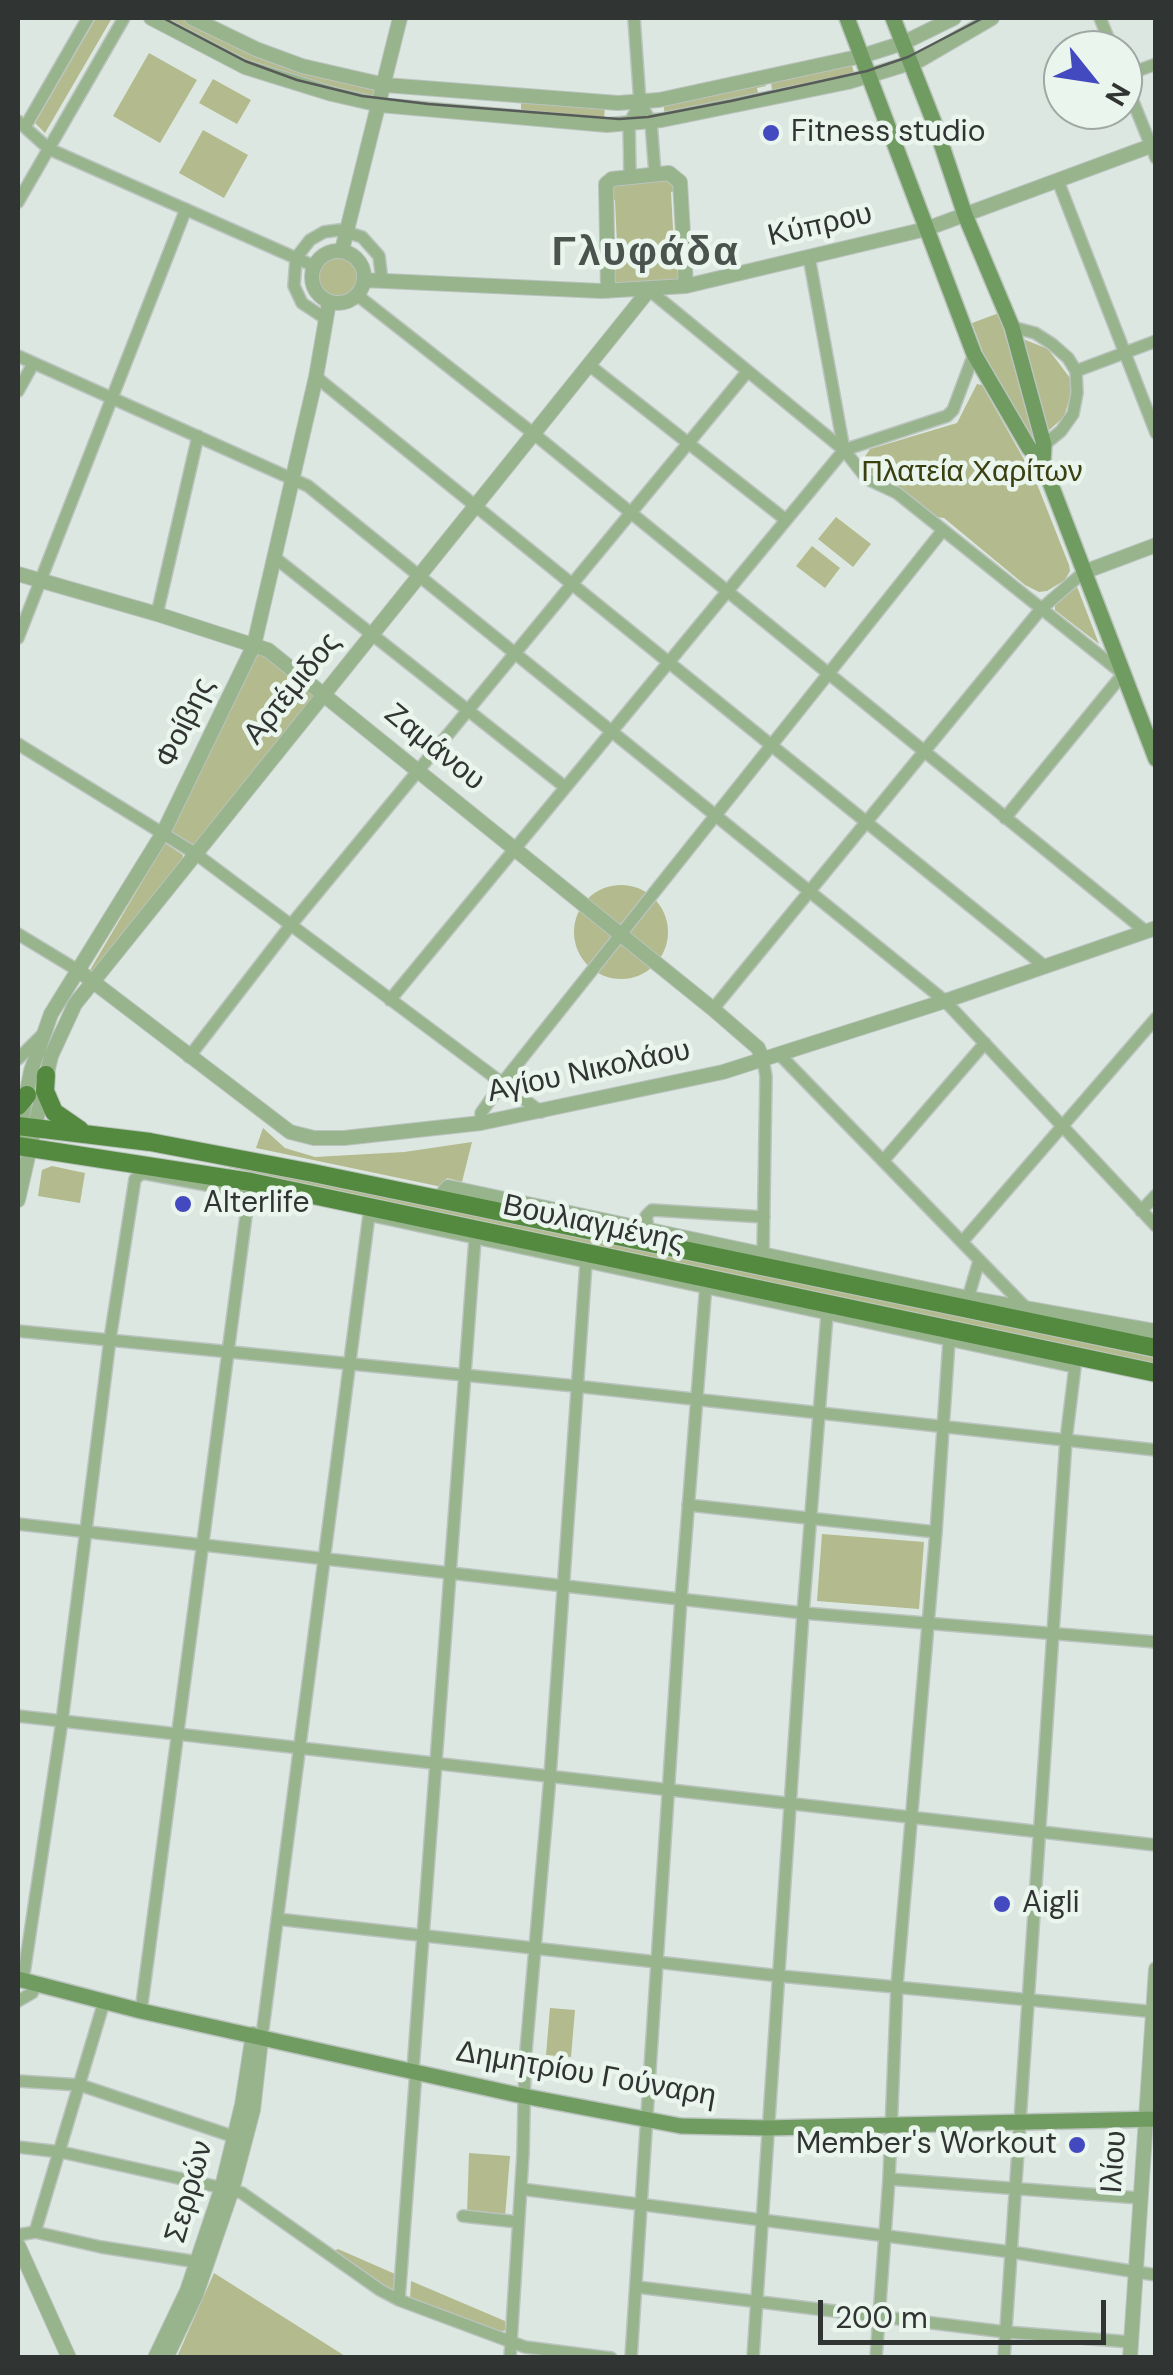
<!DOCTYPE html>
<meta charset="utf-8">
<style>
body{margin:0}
#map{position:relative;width:1173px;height:2375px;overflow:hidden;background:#dde7e1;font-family:"DM Sans",sans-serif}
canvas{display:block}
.frame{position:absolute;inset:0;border:20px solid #303432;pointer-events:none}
.north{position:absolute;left:1043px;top:30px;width:100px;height:100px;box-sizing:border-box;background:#eaf5ee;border:2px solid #a0a8a3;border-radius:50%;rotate:120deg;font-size:28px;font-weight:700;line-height:40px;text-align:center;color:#303432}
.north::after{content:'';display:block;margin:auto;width:35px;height:45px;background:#434abf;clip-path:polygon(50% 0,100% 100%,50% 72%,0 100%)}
.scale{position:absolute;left:818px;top:2300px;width:288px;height:45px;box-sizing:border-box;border:5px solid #303432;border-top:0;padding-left:12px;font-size:30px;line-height:35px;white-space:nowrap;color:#303432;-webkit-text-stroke:8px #eaf5ee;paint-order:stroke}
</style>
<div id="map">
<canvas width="1173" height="2375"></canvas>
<div class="frame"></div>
<div class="north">N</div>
<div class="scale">200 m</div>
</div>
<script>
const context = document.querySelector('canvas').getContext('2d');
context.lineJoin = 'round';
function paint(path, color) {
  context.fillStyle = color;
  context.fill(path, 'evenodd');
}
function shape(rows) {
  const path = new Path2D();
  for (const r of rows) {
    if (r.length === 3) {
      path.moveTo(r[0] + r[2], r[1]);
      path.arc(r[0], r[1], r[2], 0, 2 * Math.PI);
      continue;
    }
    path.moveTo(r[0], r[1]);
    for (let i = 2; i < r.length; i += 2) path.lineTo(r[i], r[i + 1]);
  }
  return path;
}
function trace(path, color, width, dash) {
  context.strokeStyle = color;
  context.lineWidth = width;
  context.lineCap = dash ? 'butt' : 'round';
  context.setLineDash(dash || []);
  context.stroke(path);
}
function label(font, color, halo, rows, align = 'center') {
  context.font = font + ' "DM Sans",sans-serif';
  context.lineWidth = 9;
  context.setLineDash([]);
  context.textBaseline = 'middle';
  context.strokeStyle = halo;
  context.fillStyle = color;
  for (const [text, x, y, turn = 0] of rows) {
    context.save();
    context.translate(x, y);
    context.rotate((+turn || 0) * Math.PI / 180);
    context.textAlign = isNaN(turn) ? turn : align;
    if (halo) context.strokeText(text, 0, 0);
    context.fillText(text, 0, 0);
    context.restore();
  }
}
paint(shape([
 [96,18,112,18,45,133,35,123],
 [159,18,184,18,227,40,379,87,376,100,257,68],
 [149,53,197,80,160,143,113,116],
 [851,62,855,76,765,97,764,92,772,90,771,82],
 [213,79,251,100,237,124,199,103],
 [765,83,766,86,757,88,759,98,665,116,663,102],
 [521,99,605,106,604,120,521,113],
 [203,130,248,155,224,198,179,173],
 [665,180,672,183,677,191,671,192,675,266,683,270,680,281,616,284,612,272,618,267,615,200,608,196,610,189,616,184],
 [338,277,21],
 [999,313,1037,444,1035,446,987,363,972,323],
 [1023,339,1048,349,1070,378,1071,393,1064,417,1047,432],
 [977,384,982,385,1035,479,1069,565,1070,571,1065,580,1047,591,1039,592,1025,585,944,518,936,517,866,471,864,458,870,449,957,423],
 [836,517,871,544,853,567,818,539],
 [812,546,840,568,825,588,796,566],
 [1076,584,1099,644,1055,610,1055,603],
 [259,652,317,698,197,848,171,831],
 [165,843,183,855,182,860,94,971,90,970],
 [621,932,47],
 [263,1128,285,1148,315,1157,404,1152,472,1142,462,1182,447,1178,442,1187,256,1148],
 [213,1164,298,1176,961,1316,1155,1358,1155,1363],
 [52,1166,85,1173,80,1203,38,1196,42,1170],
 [822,1534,924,1542,919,1609,817,1601],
 [550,2008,575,2010,571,2057,546,2055],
 [469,2153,510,2156,505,2217,467,2214],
 [338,2249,402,2277,400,2292,391,2292,334,2251],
 [214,2273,345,2356,348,2357,177,2357],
 [411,2281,505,2321,505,2330,501,2332,410,2300]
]), '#b3ba8e');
const minor = shape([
 [634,18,640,103,651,122,655,174],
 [1100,18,1113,50],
 [1123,76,1156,64],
 [1123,77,1156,158],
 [18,121,49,149,314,266],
 [25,127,88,18],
 [630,176,629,124,640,103],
 [1058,181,1156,433],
 [18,202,124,18],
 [809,257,844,450],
 [649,290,844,450,867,479,897,493,1123,674,1005,818],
 [357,295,534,434,1144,930],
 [326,319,302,303,294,286,296,258,310,240,324,232,339,230,362,237,379,256,382,281],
 [1012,327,1035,333,1052,344,1068,358,1076,371,1077,393,1073,414,1061,431,1044,445],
 [18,356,308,486,945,1001,1156,1226],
 [589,365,786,520],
 [1076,371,1156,341],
 [316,377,1043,965],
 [18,391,33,364],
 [274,557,565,787],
 [157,614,198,436],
 [18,638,186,209],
 [18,744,196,854,541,1112],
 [18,934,79,971],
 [390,1000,844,450,947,416,953,410,974,354],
 [713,1009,1041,609,1084,572],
 [780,1055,1028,1310],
 [189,1057,290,926,747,372],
 [18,1059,41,1036],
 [481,1123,481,1113,503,1082,943,530],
 [883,1161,985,1043],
 [1141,1211,1156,1195],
 [648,1228,646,1216,652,1210,764,1217],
 [962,1242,1156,1018],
 [763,1254,766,1076,763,1060],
 [968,1298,979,1261],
 [18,1331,575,1386,1156,1450],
 [688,1505,936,1532],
 [18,1524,803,1613,1156,1642],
 [18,1716,1156,1845],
 [277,1919,780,1976,1156,2012],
 [23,1980,62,1721,110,1339,135,1179,142,1173,298,1202,310,1194],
 [18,2001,32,1993,37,1984],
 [141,2011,249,1193],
 [262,2036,369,1215,1075,1367,1066,1440,1004,2358],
 [413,2070,475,1239],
 [18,2081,80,2085,235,2137],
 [18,2147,61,2152,232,2190,242,2193,380,2290,399,2300,525,2347,611,2358],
 [889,2179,1140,2198],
 [521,2189,1011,2252,1156,2275],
 [463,2216,518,2222],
 [35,2232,104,2002],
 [18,2235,35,2232,101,2247,204,2263],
 [637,2287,1006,2332,1131,2342],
 [399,2300,416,2071],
 [510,2358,523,2154,525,2062,550,1777,586,1263],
 [631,2358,681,1598,706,1284],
 [753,2358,803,1613,827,1315],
 [876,2358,889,2179,897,1985,936,1532,949,1341]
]);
const tertiary = shape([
 [151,18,245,67,332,94,380,105,607,125,662,120,848,82,920,60,992,18],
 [192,18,256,49,302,66,385,85,618,103,659,100,862,56,903,43,954,18],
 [342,250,400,18],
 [338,277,26],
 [364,280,601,291,686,286,926,229,1156,144],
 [608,291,606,184,612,179,669,173,680,182,686,286],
 [1084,572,1156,545],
 [18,574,157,614,268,650,713,1009,758,1048,763,1060],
 [79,971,290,1132,314,1138,344,1138,481,1123,723,1072,945,1001,1156,928],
 [18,1139,31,1071,51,1014,163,833,254,645,316,377,329,302],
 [18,1200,51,1056,75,1004,649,290],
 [438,1200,448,1187,968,1298,1154,1331,1152,1348],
 [18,2245,69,2358],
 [155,2358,187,2291,222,2187,242,2105,253,2034],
 [166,2358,196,2295,232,2190,253,2110,261,2039],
 [1130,2358,1156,1969]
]);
const secondary = shape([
 [847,18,974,354,1029,448,1043,464,1156,759],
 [893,18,935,125,965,215,1012,327,1044,445,1043,464],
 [18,1979,141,2011,518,2095,681,2126,767,2128,1156,2119]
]);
const primary = shape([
 [46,1075,45,1091,54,1112,80,1130],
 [18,1106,27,1095],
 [18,1126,150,1142,313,1173,1156,1348],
 [18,1146,251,1182,1156,1373]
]);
trace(minor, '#bac3be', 14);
trace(tertiary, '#bac3be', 16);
trace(secondary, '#bac3be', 18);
trace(primary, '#bac3be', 20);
trace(minor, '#97b48d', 11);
trace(tertiary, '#97b48d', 14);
trace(secondary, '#719c61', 15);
trace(primary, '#548a3f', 18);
trace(shape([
 [163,18,245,61,297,80,362,96,428,104,619,119,648,117,731,101,867,71,908,57,983,18]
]), '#565b58', 2.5);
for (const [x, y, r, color] of [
 [771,133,10,"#434abf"],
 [183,1204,10,"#434abf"],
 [1002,1904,10,"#434abf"],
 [1077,2145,10,"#434abf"]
]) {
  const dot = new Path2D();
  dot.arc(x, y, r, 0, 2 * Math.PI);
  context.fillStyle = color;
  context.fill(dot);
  trace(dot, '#eaf5ee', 4);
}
label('30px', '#303432', '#eaf5ee', [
 ["Fitness studio",791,133],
 ["Alterlife",203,1204],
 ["Aigli",1022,1904],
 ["Member's Workout",1057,2145,"right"]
], 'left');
label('30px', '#303432', '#eaf5ee', [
 ["Κύπρου",820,226,-13],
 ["Αρτέμιδος",293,689,-51],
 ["Φοίβης",186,723,-64],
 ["Ζαμάνου",434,748,39],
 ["Αγίου Νικολάου",589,1072,-12],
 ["Βουλιαγμένης",593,1225,12],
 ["Δημητρίου Γούναρη",586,2075,10],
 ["Ιλίου",1115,2162,-86],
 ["Σερρών",190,2192,-74]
]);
label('30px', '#3b4011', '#eaf5ee', [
 ["Πλατεία Χαρίτων",972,473]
]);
context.letterSpacing = '2.5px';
label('bold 40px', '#4b534e', '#eaf5ee', [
 ["Γλυφάδα",646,255]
]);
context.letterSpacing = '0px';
</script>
